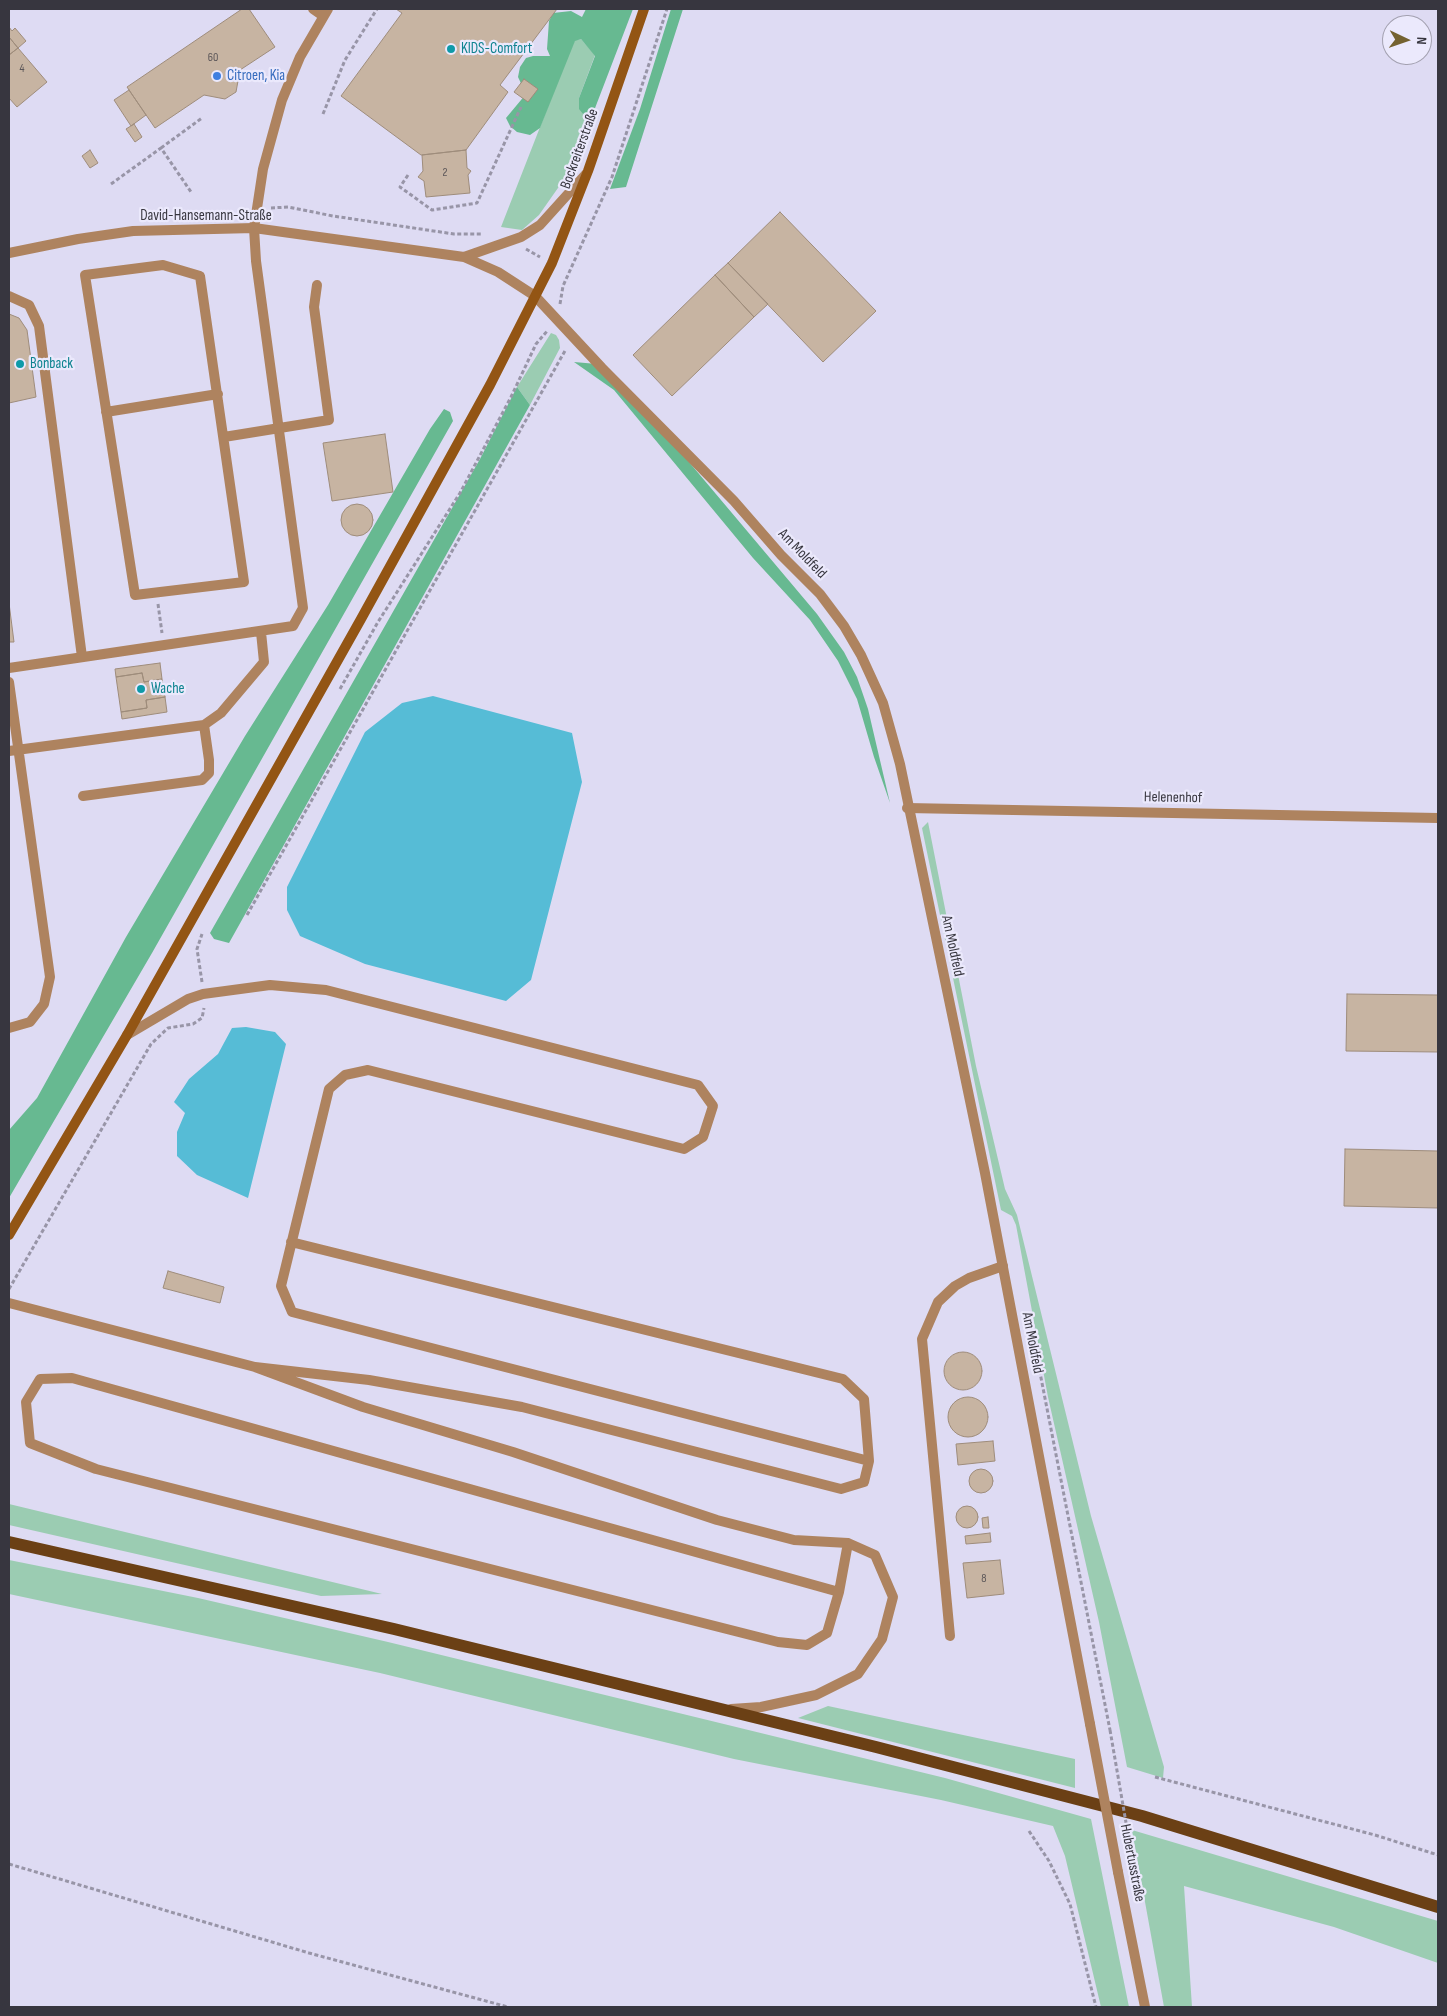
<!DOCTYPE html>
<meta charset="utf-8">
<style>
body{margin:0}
#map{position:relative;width:1447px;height:2016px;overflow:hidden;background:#dedbf3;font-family:"Sofia Sans Condensed",sans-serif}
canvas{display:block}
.frame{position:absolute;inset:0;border:10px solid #37363f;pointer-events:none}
.north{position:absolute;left:1382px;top:15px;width:50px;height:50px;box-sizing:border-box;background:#ebe9fc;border:1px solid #a3a1b0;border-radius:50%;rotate:93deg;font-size:14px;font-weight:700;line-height:20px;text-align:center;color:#37363f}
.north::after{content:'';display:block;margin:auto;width:18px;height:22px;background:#746230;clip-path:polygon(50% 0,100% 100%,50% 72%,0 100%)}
</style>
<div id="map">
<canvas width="1447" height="2016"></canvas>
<div class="frame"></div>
<div class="north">N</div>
</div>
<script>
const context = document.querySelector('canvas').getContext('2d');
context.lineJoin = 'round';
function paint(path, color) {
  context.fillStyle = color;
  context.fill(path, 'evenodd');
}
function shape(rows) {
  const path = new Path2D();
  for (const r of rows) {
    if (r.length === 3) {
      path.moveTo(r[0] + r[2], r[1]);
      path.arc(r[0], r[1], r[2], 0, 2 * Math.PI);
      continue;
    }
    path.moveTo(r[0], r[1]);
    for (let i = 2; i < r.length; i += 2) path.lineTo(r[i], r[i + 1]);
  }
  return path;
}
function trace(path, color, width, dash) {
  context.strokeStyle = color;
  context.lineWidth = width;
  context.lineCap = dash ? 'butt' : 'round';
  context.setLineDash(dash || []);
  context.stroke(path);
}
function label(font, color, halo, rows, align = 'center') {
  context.font = font + ' "Sofia Sans Condensed",sans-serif';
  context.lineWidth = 4.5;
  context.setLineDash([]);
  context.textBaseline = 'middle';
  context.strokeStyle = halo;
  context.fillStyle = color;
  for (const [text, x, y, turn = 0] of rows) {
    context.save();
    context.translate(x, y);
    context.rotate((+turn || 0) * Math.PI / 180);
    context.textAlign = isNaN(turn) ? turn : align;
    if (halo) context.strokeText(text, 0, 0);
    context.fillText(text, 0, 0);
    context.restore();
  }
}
paint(shape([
 [581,39,595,55,579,98,584,115,592,116,572,168,539,215,522,230,501,227,567,58,575,40],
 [551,333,556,335,559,340,560,348,530,405,517,387],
 [928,822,976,1066,1005,1189,1017,1215,1091,1516,1164,1767,1163,1778,1127,1767,1099,1622,1048,1397,1016,1225,1012,1216,1001,1210,922,828],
 [9,1504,382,1594,321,1596,9,1525],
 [9,1560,198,1598,388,1642,945,1778,1091,1819,1129,2007,1101,2007,1065,1856,1053,1826,941,1800,734,1759,380,1673,9,1594],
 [828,1706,1075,1759,1075,1788,798,1718],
 [1132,1830,1438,1921,1438,1963,1334,1927,1184,1886,1192,2007,1164,2007]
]), '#9bccb2');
paint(shape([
 [586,9,633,9,592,116,584,115,579,109,579,98,595,56,581,39,575,41,540,128,530,135,517,132,510,126,506,118,526,94,518,77,520,67,526,58,533,56,550,56,547,49,549,21,553,13,571,11,582,17],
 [671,9,683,9,626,187,610,189,640,109],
 [574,362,597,364,662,430,817,614,844,652,857,677,868,709,890,803,874,757,857,699,838,661,810,620,753,558,614,390],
 [517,387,530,405,229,943,214,939,210,933,480,459],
 [444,409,450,412,453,421,152,953,9,1198,9,1130,37,1098,126,937,245,736,328,605,430,429]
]), '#67b991');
paint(shape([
 [433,696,572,733,582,782,531,980,506,1001,365,964,300,936,287,910,287,887,365,732,402,703],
 [246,1027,275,1032,286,1044,248,1198,197,1175,177,1156,177,1132,185,1113,174,1102,189,1079,218,1054,232,1028]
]), '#56bcd6');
const building = shape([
 [242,9,249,9,275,47,240,70,236,92,225,99,204,95,155,128,127,87,242,9],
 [396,9,557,9,500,85,508,92,466,150,421,155,341,96,402,13,396,9],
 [9,27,12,31,15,28,26,41,18,48,9,37,9,27],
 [9,37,18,48,9,55,9,37],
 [18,48,47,82,17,107,9,98,9,55,18,48],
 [524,79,538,89,528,102,514,92,524,79],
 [129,90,146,115,131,126,114,100,129,90],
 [134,124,142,137,135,142,126,129,134,124],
 [90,150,98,163,90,168,82,156,90,150],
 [466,150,467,168,471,171,468,175,470,193,426,197,424,181,418,177,423,171,422,155,466,150],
 [780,212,876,311,823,362,728,263,780,212],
 [728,263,768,304,754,317,715,275,728,263],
 [715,275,754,317,672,396,633,355,715,275],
 [9,314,19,318,27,330,36,397,9,403,9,314],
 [385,434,393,492,332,501,323,443,385,434],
 [357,520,16],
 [9,603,14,642,9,642,9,603],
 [160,663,162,679,144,682,142,673,116,677,115,669,160,663],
 [142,673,144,682,162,679,165,697,146,700,147,708,121,712,116,677,142,673],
 [165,697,167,712,122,719,121,712,147,708,146,700,165,697],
 [1347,994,1438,995,1438,1052,1346,1051,1347,994],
 [1345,1149,1438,1151,1438,1208,1344,1206,1345,1149],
 [168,1271,224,1287,220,1303,163,1288,168,1271],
 [963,1371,19],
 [968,1417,20],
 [993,1441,995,1461,958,1465,956,1444,993,1441],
 [981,1481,12],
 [967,1517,11],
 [988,1517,989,1528,983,1528,982,1518,988,1517],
 [990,1533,991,1542,966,1544,965,1536,990,1533],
 [1000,1560,1004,1594,967,1598,963,1563,1000,1560]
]);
paint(building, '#c7b4a2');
trace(building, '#9e8c7b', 1);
trace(shape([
 [323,114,345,60,377,9],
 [161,148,202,118],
 [408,175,400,187,432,210,477,203,521,107],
 [111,184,161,148,191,192],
 [271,208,288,207,333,216,454,234,482,234],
 [526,249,540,257],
 [560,304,563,286,612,177,667,9],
 [158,604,162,633],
 [340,689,378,622,460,493,511,397,536,344,548,330],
 [247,915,566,349],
 [202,982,197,949,202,934],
 [9,1289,151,1044,168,1028,193,1024,202,1018,204,1008],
 [1032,1332,1110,1730],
 [1155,1777,1375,1835,1438,1855],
 [1029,1831,1049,1861,1070,1904,1096,2007],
 [9,1864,309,1953,508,2007]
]), '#9895a7', 3, [4, 2.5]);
trace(shape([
 [163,265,200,276,244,582,135,595,85,275,163,265],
 [9,296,29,305,39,326,82,657],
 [106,412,218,394],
 [224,437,329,420,314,307,317,285],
 [9,668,293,626,303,608,256,261,254,228],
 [9,682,50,977,44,1004,30,1022,9,1028],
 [9,751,204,725,221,713,264,662,261,632],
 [83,796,202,780,209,773,209,760,204,725],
 [907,808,1438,818],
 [127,1035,188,999,203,994,270,985,326,990,698,1085,713,1106,703,1137,684,1149,368,1070,345,1075,329,1089,281,1286,292,1312,869,1461],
 [9,1303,255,1367,363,1407,513,1452,717,1520,794,1540,848,1543,875,1555,893,1597,882,1639,858,1674,816,1695,761,1707,731,1709],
 [255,1367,369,1380,522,1407,841,1489,864,1482,869,1461,864,1399,843,1379,291,1242],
 [839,1592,72,1378,40,1379,26,1402,30,1443,96,1469,778,1642,807,1645,827,1633,839,1592,848,1543],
 [950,1636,922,1339,938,1302,955,1286,969,1278,1003,1266]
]), '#ae835f', 10);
trace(shape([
 [313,9,323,16],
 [254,228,263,169,282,100,300,57,328,9],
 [535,296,602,368,734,501,781,555,820,594,844,626,861,655,883,703,900,764,985,1173,1090,1724],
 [1118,1872,1145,2007]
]), '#ae835f', 10);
trace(shape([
 [9,253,78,239,133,231,254,228,464,257,498,272,535,296],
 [464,257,521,237,540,225,586,174]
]), '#ae835f', 10);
trace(shape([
 [9,1235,127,1035,361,619,490,385,552,263,588,171,644,9]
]), '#935514', 10);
trace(shape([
 [9,1542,394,1629,876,1747,1142,1816,1438,1907]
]), '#6b4015', 12);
trace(shape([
 [1110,1730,1129,1840]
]), '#9895a7', 3, [4, 2.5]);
trace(shape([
 [1090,1724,1118,1872]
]), '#ae835f', 10);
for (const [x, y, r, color] of [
 [451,49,5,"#0f9aa8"],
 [217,76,5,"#3f7fe0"],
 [20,364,5,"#0f9aa8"],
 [141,689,5,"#0f9aa8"]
]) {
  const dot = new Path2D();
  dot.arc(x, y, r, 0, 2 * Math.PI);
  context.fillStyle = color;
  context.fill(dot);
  trace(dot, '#ebe9fc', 2);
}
label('12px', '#5b5658', null, [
 ["60",213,58],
 ["4",22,69],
 ["2",445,173],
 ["8",984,1579]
]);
label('15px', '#0d838f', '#ebe9fc', [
 ["KIDS-Comfort",461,49],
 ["Bonback",30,364],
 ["Wache",151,689]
], 'left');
label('15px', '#366cbe', '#ebe9fc', [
 ["Citroen, Kia",227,76]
], 'left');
label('15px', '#37363f', '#ebe9fc', [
 ["Bockreiterstraße",580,149,-70],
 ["David-Hansemann-Straße",206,216],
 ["Am Moldfeld",802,554,46],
 ["Helenenhof",1173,798,1],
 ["Am Moldfeld",952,946,78],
 ["Am Moldfeld",1032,1343,79],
 ["Hubertusstraße",1132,1863,79]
]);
</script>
